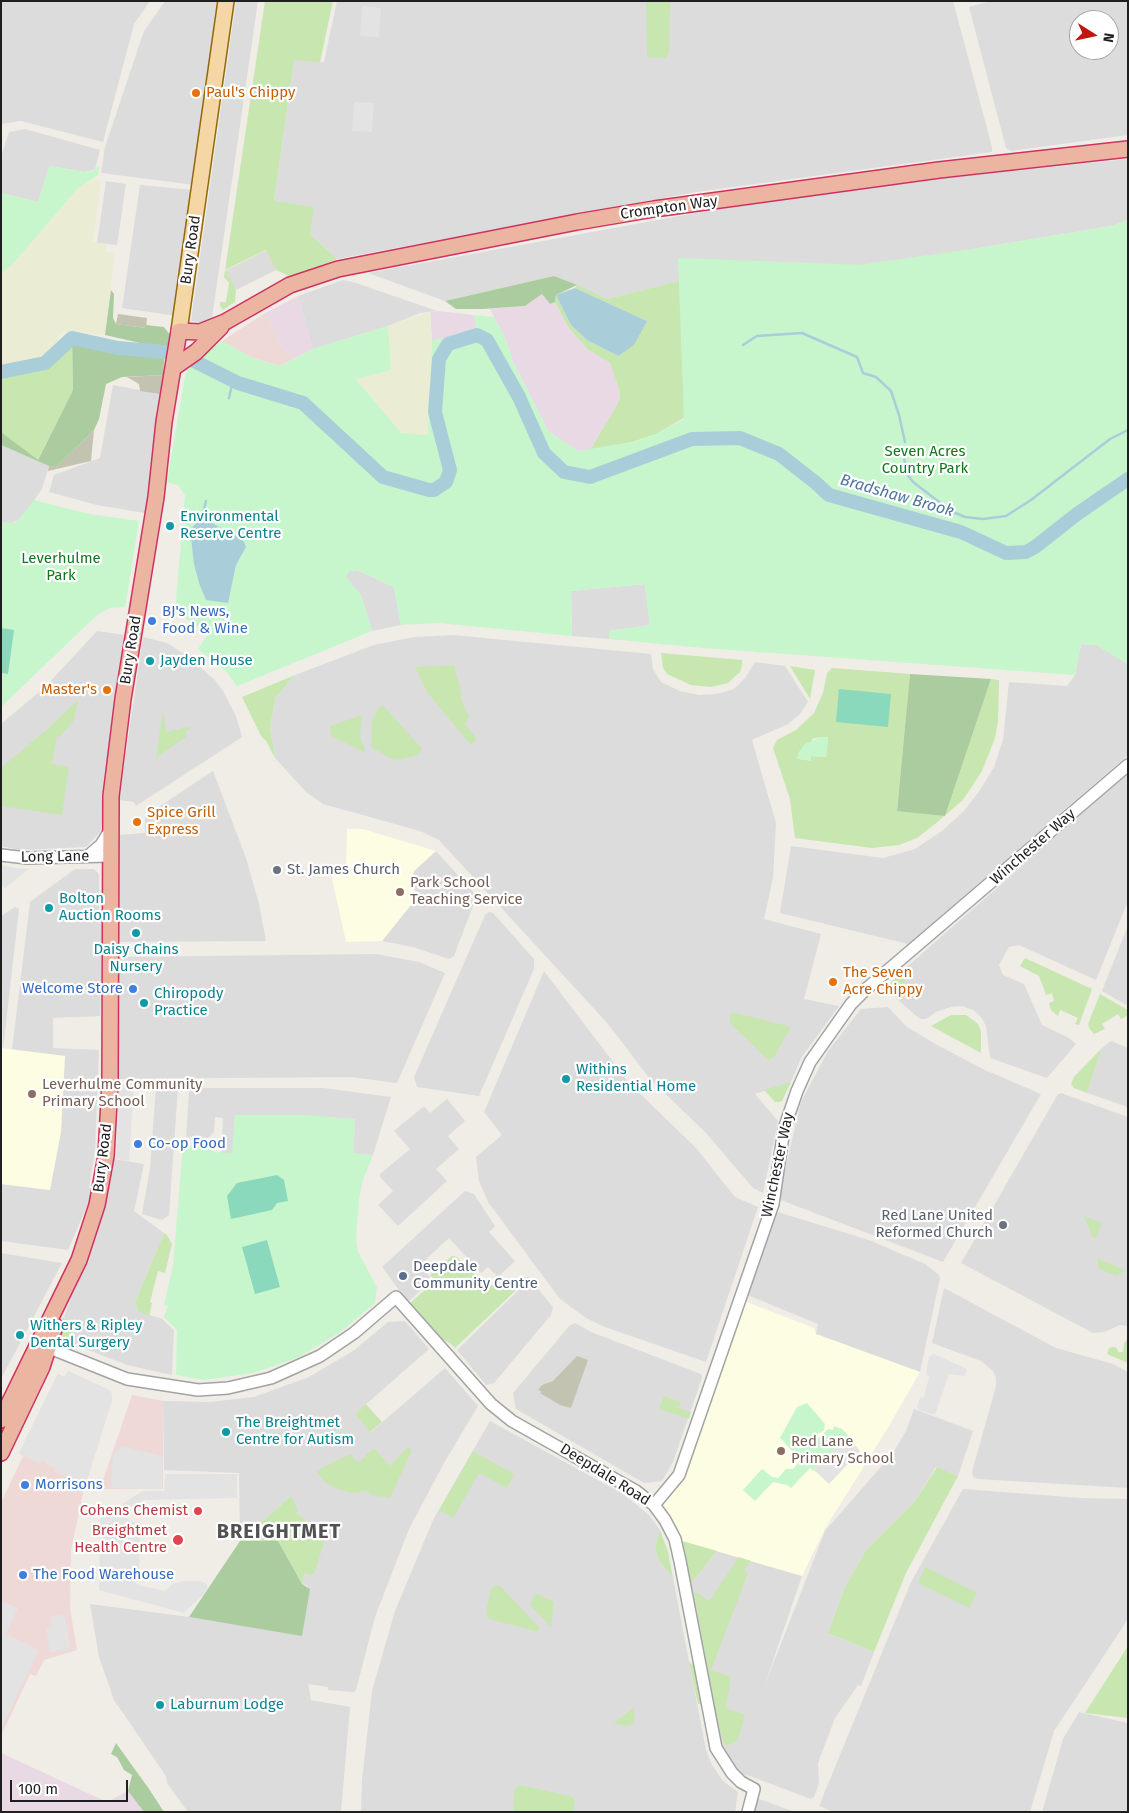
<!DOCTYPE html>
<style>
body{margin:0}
#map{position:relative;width:1129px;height:1813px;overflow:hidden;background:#efede6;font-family:"Fira Sans",sans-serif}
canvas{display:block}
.frame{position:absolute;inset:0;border:2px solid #1f1f1f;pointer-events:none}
.north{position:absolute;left:1069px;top:10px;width:50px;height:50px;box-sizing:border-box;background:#fff;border:1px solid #a5a5a5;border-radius:50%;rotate:100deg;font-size:14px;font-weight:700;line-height:20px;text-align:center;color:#1f1f1f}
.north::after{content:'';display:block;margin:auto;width:18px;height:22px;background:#c0160e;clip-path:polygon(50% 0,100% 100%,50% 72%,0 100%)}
.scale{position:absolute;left:10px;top:1780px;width:118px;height:22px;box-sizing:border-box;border:2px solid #1f1f1f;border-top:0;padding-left:6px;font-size:15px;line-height:18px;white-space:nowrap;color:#1f1f1f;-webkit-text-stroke:4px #fff;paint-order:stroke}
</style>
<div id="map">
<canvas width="1129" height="1813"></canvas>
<div class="frame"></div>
<div class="north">N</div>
<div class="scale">100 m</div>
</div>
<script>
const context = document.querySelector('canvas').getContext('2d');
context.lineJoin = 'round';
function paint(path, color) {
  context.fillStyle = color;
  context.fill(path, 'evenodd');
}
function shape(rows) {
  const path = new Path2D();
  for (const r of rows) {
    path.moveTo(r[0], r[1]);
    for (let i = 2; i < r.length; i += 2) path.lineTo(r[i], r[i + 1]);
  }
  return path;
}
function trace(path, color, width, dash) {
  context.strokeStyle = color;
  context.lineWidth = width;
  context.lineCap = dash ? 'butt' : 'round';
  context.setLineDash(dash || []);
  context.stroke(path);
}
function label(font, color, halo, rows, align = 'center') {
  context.font = font + ' "Fira Sans",sans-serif';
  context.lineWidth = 4.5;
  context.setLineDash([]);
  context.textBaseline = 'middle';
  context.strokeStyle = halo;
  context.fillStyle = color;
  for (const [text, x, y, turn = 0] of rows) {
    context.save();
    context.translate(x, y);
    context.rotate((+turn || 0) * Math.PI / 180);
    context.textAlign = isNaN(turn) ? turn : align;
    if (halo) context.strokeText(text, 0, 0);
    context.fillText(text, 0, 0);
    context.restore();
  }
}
paint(shape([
 [1,1,150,1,134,24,103,142,21,121,1,124],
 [165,1,220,1,195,185,101,173,105,147,144,31],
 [236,1,258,1,212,318,207,323,191,321],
 [337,1,953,1,992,147,992,152,696,192,337,259,274,201,294,59,324,62],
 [991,1,1128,1,1128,135,1011,151,1006,148,969,7],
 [1079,20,1109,20,1109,50,1079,50],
 [25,129,100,150,95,169,85,172,50,166,38,202,1,193,1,157,9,132],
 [1128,159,1128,220,1112,226,973,249,859,265,678,258,680,281,607,299,554,276,445,301,368,273,745,204,850,188],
 [106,181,126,184,117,245,97,243],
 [140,185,194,190,177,316,122,308],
 [267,250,276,270,236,290,225,271],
 [343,280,353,282,437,311,420,313,388,326,313,349,298,296],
 [113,385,160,394,145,513,97,505,49,492,54,475,100,458],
 [1,445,49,466,42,489,21,519,9,524,1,522],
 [357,570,394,587,401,625,372,631,361,595,346,578,346,574,349,571],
 [645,584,650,625,609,631,609,639,572,636,571,591],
 [97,631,125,635,110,735,101,831,86,847,20,850,1,846,1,724,46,686],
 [453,635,651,654,653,669,661,682,680,691,699,695,717,694,734,689,745,678,755,662,785,666,808,702,799,715,788,724,752,740,776,823,773,878,764,919,821,934,804,999,839,1006,801,1058,791,1082,755,1094,778,1121,763,1193,753,1188,706,1133,650,1079,608,1024,439,840,420,831,323,804,306,792,275,758,270,727,276,697,295,675,374,645,414,637],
 [143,637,167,643,187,656,214,679,223,691,236,716,242,737,136,806,134,802,119,800],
 [1081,644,1097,645,1128,664,1128,755,908,944,780,913,791,846,883,858,915,849,942,831,964,811,980,790,994,767,1003,740,1009,682,1067,686,1075,675],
 [213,771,246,858,259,904,266,941,116,942,119,835,145,833,145,816],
 [1128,773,1128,901,1096,980,1019,945,1009,947,999,965,1003,975,1024,984,1042,1025,1069,1038,1076,1044,1047,1078,990,1058,986,1026,981,1017,973,1010,962,1006,951,1007,936,1012,926,1019,920,1019,898,1000,905,977,901,972],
 [436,851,475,894,476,898,454,956,449,959,413,947,382,941,419,895,409,884,414,871],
 [75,869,94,869,99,874,99,913,103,913,100,1016,53,1018,53,1048,99,1050,95,1150,89,1188,92,1189,87,1206,68,1250,1,1241,1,1184,50,1190,65,1056,12,1050,30,902],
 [15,907,19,909,3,1049,1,916],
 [489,912,493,913,534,959,534,969,479,1096,417,1087,414,1077,485,915],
 [1127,928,1128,928,1128,1006,1102,991],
 [376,954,419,962,445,973,397,1083,351,1077,112,1079,113,957],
 [544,971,629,1083,696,1148,735,1197,758,1207,706,1362,602,1326,586,1318,560,1299,488,1202,479,1181,476,1157,502,1135,484,1112],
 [888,1007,907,1027,939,1046,985,1070,1041,1094,943,1262,778,1199,801,1102,828,1051,861,1009],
 [1111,1041,1128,1048,1128,1107,1087,1093,1102,1048],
 [156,1087,178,1087,169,1215,162,1220,142,1214,150,1168],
 [192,1088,324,1088,391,1097,373,1155,353,1154,355,1119,232,1153,221,1153,223,1118,215,1117,214,1132,208,1138,186,1137,189,1091],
 [1061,1093,1128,1117,1128,1326,1120,1325,1104,1332,1093,1333,961,1263,1058,1094],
 [447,1099,465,1121,448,1136,459,1149,436,1169,447,1181,398,1226,378,1205,393,1191,380,1177,380,1174,410,1149,394,1131,424,1106,430,1113],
 [113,1159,144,1164,134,1211,164,1233,135,1302,138,1311,162,1319,174,1330,172,1375,127,1365,68,1342,77,1324,64,1317,100,1222],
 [465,1191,474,1194,495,1226,489,1232,515,1261,498,1277,488,1267,481,1273,449,1238,420,1265,432,1280,408,1302,382,1267],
 [771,1210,869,1240,925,1264,939,1275,940,1278,920,1372,816,1334,818,1324,745,1294],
 [1,1253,62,1263,1,1379],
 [530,1279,553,1307,551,1315,494,1383,486,1385,457,1350],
 [944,1288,1056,1348,1113,1364,1128,1372,1128,1488,978,1479,973,1477,972,1472,996,1386,996,1378,993,1371,981,1361,932,1343],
 [405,1321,429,1349,355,1414,371,1432,445,1368,478,1406,444,1463,409,1529,375,1617,356,1690,354,1692,328,1690,328,1687,308,1684,311,1700,350,1707,341,1812,188,1812,167,1783,166,1776,114,1700,99,1657,90,1604,189,1617,301,1635,308,1586,302,1584,305,1573,326,1536,296,1513,291,1496,240,1541,239,1473,164,1470,163,1401,210,1402,254,1397,309,1377,353,1351,388,1322],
 [575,1323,591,1332,701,1374,702,1378,673,1462,662,1481,644,1483,516,1409,513,1393,569,1326],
 [914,1409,973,1431,958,1476,936,1467,915,1501,866,1550,844,1589,828,1633,874,1652,861,1686,858,1685,835,1718,818,1763,819,1783,814,1797,811,1799,750,1776,732,1773,721,1758,686,1590,717,1551,802,1576,764,1687,825,1531,893,1453,906,1431],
 [490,1421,623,1494,649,1515,660,1530,655,1547,659,1561,673,1578,706,1750,712,1765,723,1781,738,1792,735,1812,361,1812,362,1780,372,1691,395,1611,433,1520],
 [963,1489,1081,1498,1128,1499,1128,1619,1054,1731,1030,1812,834,1812,819,1806,911,1582],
 [1079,1712,1128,1723,1128,1812,1042,1812,1063,1739],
 [756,1798,795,1812,752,1812]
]), '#dddcdc');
paint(shape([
 [265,313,283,349,295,358,280,366,253,358,222,341],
 [68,1371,111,1391,112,1400,83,1493,71,1550,70,1608,77,1650,44,1660,36,1676,30,1674,1,1736,1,1503,23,1456,19,1453,58,1374,65,1377],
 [132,1395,163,1401,163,1489,100,1489]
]), '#efd9d7');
paint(shape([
 [542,294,550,304,555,302,568,327,587,349,610,363,619,389,620,397,616,407,590,450,577,451,548,431,513,362,506,340,490,309,525,306],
 [298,296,313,349,295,358,283,349,265,313],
 [437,311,474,315,477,330,432,341,430,312],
 [1,1753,107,1802,128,1791,144,1812,1,1812]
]), '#e8d9e4');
paint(shape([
 [347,829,363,829,436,851,414,871,409,884,419,895,382,941,346,942,329,865,346,865],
 [1,1048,65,1056,61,1132,50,1190,1,1184],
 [739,1299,814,1328,816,1334,920,1372,889,1426,825,1529,802,1576,675,1539,654,1505,670,1487]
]), '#fcfde2');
paint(shape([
 [118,314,147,318,146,328,116,324],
 [163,375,160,394,140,391,139,384,127,377],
 [94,430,91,461,48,471,49,466,56,467],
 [577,1356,588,1360,571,1408,560,1405,540,1393,542,1392,538,1390,542,1385,553,1381]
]), '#c3c3b2');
paint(shape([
 [93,178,101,182,93,242,107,244,106,252,115,253,105,335,64,331,59,335,55,347,48,353,22,364,1,367,1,273,12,265,78,188],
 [430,312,432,341,428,435,401,433,356,379,391,369,388,326]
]), '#eaedd3');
paint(shape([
 [265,1,333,1,320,62,294,60,274,201,314,207,310,234,337,259,291,277,276,270,266,250,225,270,236,290,235,302,223,310,220,306,220,302,226,302,229,283,224,277],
 [646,1,670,1,669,53,665,58,647,57],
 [973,249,656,434,623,445,590,450,617,405,620,397,619,389,610,363,587,349,568,327,555,302,556,295,571,325,587,340,618,356,647,321,575,288,577,285,607,299,679,281,678,258,859,265],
 [72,338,73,390,37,461,1,432,1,372,45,363],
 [661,653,742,660,742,666,740,672,728,683,711,687,691,685,667,674,663,668],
 [454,665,462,696,460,697,469,717,465,724,477,739,471,745,427,692,415,667],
 [790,666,815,670,810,699],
 [832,668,910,674,897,810,945,816,991,679,999,680,998,722,995,738,982,771,963,800,935,824,917,838,899,845,872,848,795,838,790,799,773,748,777,740,796,730,814,713,823,693,827,673],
 [821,737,828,737,826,757,811,756,812,739],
 [295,675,276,697,270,727,275,758,266,741,261,736,242,697],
 [78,700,74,720,60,737,57,736,52,764,69,767,62,815,1,806,1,768,51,726],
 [383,705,422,749,418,755,399,760,392,759,371,747,372,721,378,709],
 [163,710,166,732,193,726,185,732,187,736,156,758],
 [362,715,360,736,366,753,331,736,330,726],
 [1025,958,1092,989,1079,1025,1075,1024,1078,1018,1060,1010,1058,1016,1051,1010,1049,1003,1054,1001,1052,993,1046,995,1039,976,1020,966],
 [901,972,906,977,898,1000,889,989,889,985],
 [1100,994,1128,1010,1128,1015,1121,1019,1118,1014,1102,1024,1105,1029,1094,1034,1089,1028,1088,1024],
 [732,1012,791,1027,774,1057,768,1060,729,1022],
 [951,1015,966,1015,978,1024,981,1031,981,1053,931,1026],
 [1102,1048,1087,1093,1074,1088,1071,1084,1074,1077],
 [791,1082,782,1101,779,1102,775,1102,764,1090],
 [1084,1216,1102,1223,1095,1239,1092,1236],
 [164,1233,167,1235,172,1244,165,1273,158,1271,150,1302,152,1303,149,1316,138,1311,135,1302],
 [452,1256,457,1257,483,1283,490,1285,508,1286,521,1277,530,1277,455,1348,450,1343,441,1339,410,1303,435,1281,430,1275],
 [1097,1258,1125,1270,1117,1276,1099,1269],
 [63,1317,77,1324,68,1342,64,1340,60,1330],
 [1128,1339,1128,1363,1107,1354,1109,1348,1113,1347,1117,1348,1118,1352,1123,1352,1124,1343],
 [664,1396,681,1402,679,1408,691,1412,689,1419,659,1409],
 [366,1404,382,1422,370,1432,355,1414],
 [408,1447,412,1450,390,1498,370,1495,369,1491,352,1493,335,1488,326,1483,316,1471,350,1454,358,1463,374,1448,390,1466],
 [473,1451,514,1474,507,1488,479,1473,453,1518,439,1510],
 [937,1467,958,1476,906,1573,874,1652,828,1633,844,1589,866,1550,915,1501],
 [291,1496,298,1510,296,1513,326,1536,315,1572,312,1575,305,1573,302,1584,278,1541,240,1541],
 [660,1530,668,1552,673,1578,659,1561,655,1547],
 [675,1539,717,1551,686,1590],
 [739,1557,751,1561,744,1570,748,1573,711,1670,731,1677,726,1708,745,1715,738,1740,727,1746,723,1741,716,1713,694,1593,695,1591,709,1601],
 [925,1567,977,1593,969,1608,918,1583],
 [495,1585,500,1586,539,1627,539,1632,489,1619,486,1612,491,1589],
 [535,1593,554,1602,551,1627,530,1605],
 [1128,1646,1128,1718,1085,1713],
 [689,1662,695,1666,702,1704,698,1704],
 [633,1708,635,1717,632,1724,627,1726,614,1723],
 [519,1785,571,1796,575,1801,573,1812,513,1812,514,1790]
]), '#c8e6b0');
paint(shape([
 [554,276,577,285,556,295,555,302,550,304,542,294,525,306,483,309,456,309,445,301],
 [111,290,114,294,113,318,116,324,146,328,146,325,164,327,170,335,167,349,105,335],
 [72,338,118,348,165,352,163,375,122,377,106,384,99,419,94,430,56,467,49,466,1,445,1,432,38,460,73,390],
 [910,674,991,679,945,816,897,811],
 [240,1541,278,1541,302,1584,310,1589,302,1636,189,1617],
 [116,1743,149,1789,164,1812,144,1812,128,1791,132,1775,124,1770,117,1757,111,1754]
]), '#aacc9e');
paint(shape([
 [100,165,98,175,78,188,12,265,1,273,1,193,38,202,49,166,85,172,92,171],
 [1128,220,1128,664,1096,645,1081,644,1075,675,703,648,609,639,609,631,650,625,645,584,571,591,572,636,438,623,401,625,394,587,357,570,349,571,346,577,361,595,372,631,237,686,227,672,198,649,209,633,175,612,185,495,179,486,167,482,185,376,189,366,222,341,253,358,280,366,313,349,388,326,391,370,356,379,401,433,428,435,432,341,477,330,474,315,494,317,506,340,513,362,548,431,578,451,637,441,656,434,684,419,678,258,859,265,973,249,1112,226],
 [34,500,90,514,139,521,125,607,110,608,97,615,1,707,1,522,16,523],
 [821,737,828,737,826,757,811,756,811,761,797,759,798,753,805,744],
 [235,1115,307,1115,355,1119,353,1153,373,1155,363,1180,359,1199,356,1237,358,1252,377,1287,375,1303,339,1333,299,1357,274,1366,253,1373,204,1380,176,1375,177,1330,164,1317,168,1306,164,1305,173,1265,183,1145,211,1147,214,1152,232,1153],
 [807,1403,825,1424,824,1430,816,1435,819,1438,828,1429,833,1430,834,1426,842,1429,848,1435,813,1471,810,1468,791,1488,787,1485,773,1482,755,1501,743,1490,762,1469,772,1477,778,1478,786,1469,793,1469,801,1460,780,1438,797,1407]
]), '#c7f6cd');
paint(shape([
 [1,628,14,630,8,674,1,673],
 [839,689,891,694,888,727,836,722],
 [277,1175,284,1180,288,1201,277,1203,272,1210,231,1219,227,1196,237,1183],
 [267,1240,280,1287,255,1294,242,1247]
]), '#8ad9bd');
paint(shape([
 [362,6,381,8,379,37,360,36],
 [354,102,374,103,372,132,352,131],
 [1,865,16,868,29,869,5,888,1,885],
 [119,1084,134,1084,129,1161,116,1159],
 [934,1354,967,1369,965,1376,949,1374,935,1415,919,1410,917,1407,920,1398,924,1397,929,1377,926,1374,929,1357],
 [68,1371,111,1391,112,1400,83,1493,67,1486,70,1479,54,1471,55,1468,42,1461,40,1464,19,1453,58,1374,65,1377],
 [847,1436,860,1451,829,1484,814,1470],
 [122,1446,162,1456,162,1489,111,1488,113,1454],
 [165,1474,237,1474,237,1498,143,1500,122,1513,131,1522,140,1522,139,1579,133,1580,138,1585,165,1591,173,1584,182,1581,200,1581,207,1584,207,1591,184,1613,99,1590,100,1519,142,1491,164,1491],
 [1,1601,18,1608,6,1634,39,1650,1,1729],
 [64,1614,71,1649,50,1653,46,1628,52,1627,50,1617]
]), '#e3e3e3');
paint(shape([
 [575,288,647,321,634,345,618,356,587,340,571,325,556,295],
 [199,521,212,523,243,540,245,544,246,547,236,565,228,603,206,600,199,583,194,564,190,529]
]), '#aacdda');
trace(shape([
 [743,345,757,336,802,333,857,357,863,373,876,377,891,391,899,415,905,442],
 [229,398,233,380],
 [903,451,907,474,913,482,951,511,965,517,983,519,1006,516,1031,500,1110,439,1128,430],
 [201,521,206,501]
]), '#aacdda', 2.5);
trace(shape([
 [194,361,238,383,303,403,383,477,429,490,434,490,446,482,450,470,435,412,439,359,448,344,477,335,487,340,519,397,544,453,564,472,590,477,692,439,740,438,779,454,816,483,829,495,961,532,1006,553,1026,552,1035,547,1077,514,1128,479],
 [1,372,45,363,72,338,118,348,165,352]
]), '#aacdda', 14);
const tertiary = shape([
 [1,855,27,858,109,856],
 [88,856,101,845,109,832],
 [42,1345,127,1379,198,1390,228,1388,271,1378,320,1356,354,1333,396,1297,491,1404,512,1421,636,1491,654,1505,665,1520,675,1539,680,1561,716,1748,732,1773,741,1782,754,1789,748,1812],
 [654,1505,679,1475,773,1204,784,1129,797,1091,810,1062,851,1004,866,989,1128,765]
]);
const primary = shape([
 [179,331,226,1]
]);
const trunk = shape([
 [173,368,196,352,221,327],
 [1,1420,79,1260,97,1205,106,1156,110,1082,111,796,123,699,156,497,164,422,179,331,200,332,225,322,290,285,338,269,577,222,654,209,939,170,1128,149],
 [1,1453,42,1367,55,1326]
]);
trace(tertiary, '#a3a3a3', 14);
trace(primary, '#90690b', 18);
trace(trunk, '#cf3261', 18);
trace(tertiary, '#fff', 11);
trace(primary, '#f5d6a5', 15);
trace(trunk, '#ebb5a2', 15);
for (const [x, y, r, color] of [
 [196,93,5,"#e8710a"],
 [170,526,5,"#0f9aa8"],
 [152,621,5,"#3f7fe0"],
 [150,661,5,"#0f9aa8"],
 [107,690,5,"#e8710a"],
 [137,822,5,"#e8710a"],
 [277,870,5,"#6b7280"],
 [400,892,5,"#8d6e63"],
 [49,908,5,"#0f9aa8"],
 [136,933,5,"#0f9aa8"],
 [833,982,5,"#e8710a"],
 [133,989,5,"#3f7fe0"],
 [144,1003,5,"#0f9aa8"],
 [566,1079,5,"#0f9aa8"],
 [32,1094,5,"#8d6e63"],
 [138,1144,5,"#3f7fe0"],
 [1003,1225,5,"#6b7280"],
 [403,1276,5,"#5c6f8a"],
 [20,1335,5,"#0f9aa8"],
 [226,1432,5,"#0f9aa8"],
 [781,1451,5,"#8d6e63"],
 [25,1485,5,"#3f7fe0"],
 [198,1511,5,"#e0444e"],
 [178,1540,6,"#e0444e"],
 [23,1575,5,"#3f7fe0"],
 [160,1705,5,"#0f9aa8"]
]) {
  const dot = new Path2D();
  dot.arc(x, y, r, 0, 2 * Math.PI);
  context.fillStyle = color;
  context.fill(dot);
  trace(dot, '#fff', 2);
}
label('15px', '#c56008', '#fff', [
 ["Paul's Chippy",206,93],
 ["Master's",97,690,"right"],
 ["Spice Grill",147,813],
 ["Express",147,830],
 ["The Seven",843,973],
 ["Acre Chippy",843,990]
], 'left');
label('15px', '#1f1f1f', '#fff', [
 ["Crompton Way",669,208,-8],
 ["Bury Road",191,250,-82],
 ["Bury Road",131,650,-81],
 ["Winchester Way",1033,847,-41],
 ["Long Lane",55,857,-1],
 ["Bury Road",103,1158,-83],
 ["Winchester Way",778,1165,-78],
 ["Deepdale Road",605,1475,32]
]);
label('15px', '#147720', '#fff', [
 ["Seven Acres",925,452],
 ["Country Park",925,469],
 ["Leverhulme",61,559],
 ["Park",61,576]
]);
label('15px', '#0d838f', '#fff', [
 ["Environmental",180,517],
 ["Reserve Centre",180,534],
 ["Jayden House",160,661],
 ["Bolton",59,899],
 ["Auction Rooms",59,916],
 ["Daisy Chains",136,950,"center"],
 ["Nursery",136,967,"center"],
 ["Chiropody",154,994],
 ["Practice",154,1011],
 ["Withins",576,1070],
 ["Residential Home",576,1087],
 ["Withers & Ripley",30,1326],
 ["Dental Surgery",30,1343],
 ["The Breightmet",236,1423],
 ["Centre for Autism",236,1440],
 ["Laburnum Lodge",170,1705]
], 'left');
label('15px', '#366cbe', '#fff', [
 ["BJ's News,",162,612],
 ["Food & Wine",162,629],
 ["Welcome Store",123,989,"right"],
 ["Co-op Food",148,1144],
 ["Morrisons",35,1485],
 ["The Food Warehouse",33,1575]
], 'left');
label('15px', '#5b616d', '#fff', [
 ["St. James Church",287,870],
 ["Red Lane United",993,1216,"right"],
 ["Reformed Church",993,1233,"right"]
], 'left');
label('15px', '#785e54', '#fff', [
 ["Park School",410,883],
 ["Teaching Service",410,900],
 ["Leverhulme Community",42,1085],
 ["Primary School",42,1102],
 ["Red Lane",791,1442],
 ["Primary School",791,1459]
], 'left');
label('15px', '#4e5e75', '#fff', [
 ["Deepdale",413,1267],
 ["Community Centre",413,1284]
], 'left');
label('15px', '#be3a42', '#fff', [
 ["Cohens Chemist",188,1511],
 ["Breightmet",167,1531],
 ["Health Centre",167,1548]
], 'right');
label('italic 16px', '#4f75a1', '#fff', [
 ["Bradshaw Brook",897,496,16]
]);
context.letterSpacing = '1px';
label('bold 20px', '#525252', '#fff', [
 ["BREIGHTMET",279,1532]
]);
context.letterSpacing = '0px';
</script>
